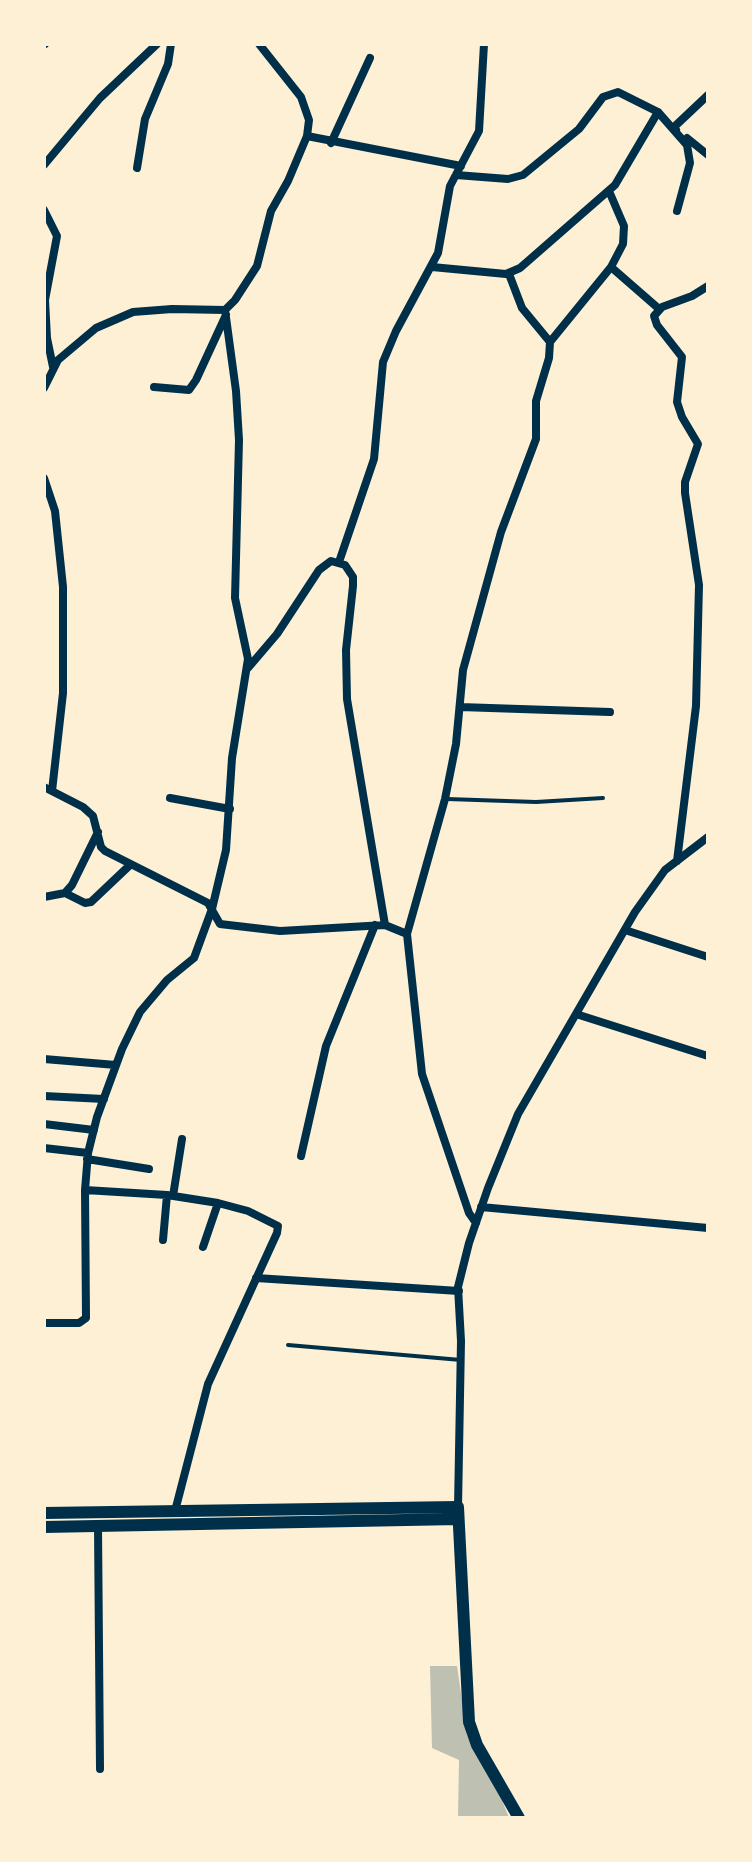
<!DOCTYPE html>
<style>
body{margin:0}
#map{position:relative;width:752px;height:1862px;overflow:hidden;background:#fdf0d5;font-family:Karla,sans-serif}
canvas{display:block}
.frame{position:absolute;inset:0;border:46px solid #fdf0d5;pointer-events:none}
</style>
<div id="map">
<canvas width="752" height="1862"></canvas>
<div class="frame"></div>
</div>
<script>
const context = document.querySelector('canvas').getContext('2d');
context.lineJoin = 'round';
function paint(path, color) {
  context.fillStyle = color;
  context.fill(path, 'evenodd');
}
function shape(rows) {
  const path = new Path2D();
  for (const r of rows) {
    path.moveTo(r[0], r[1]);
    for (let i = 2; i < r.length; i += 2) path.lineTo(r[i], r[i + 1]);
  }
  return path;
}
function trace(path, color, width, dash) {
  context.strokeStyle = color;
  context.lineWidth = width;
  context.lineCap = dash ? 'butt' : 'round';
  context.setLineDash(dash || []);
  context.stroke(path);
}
paint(shape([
 [430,1666,457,1666,467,1735,500,1795,509,1818,458,1818,459,1760,432,1748]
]), '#bec0b2');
trace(shape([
 [447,799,536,802,603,798],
 [288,1345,461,1360]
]), '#003049', 4);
trace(shape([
 [44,44,45,44],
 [676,130,673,128,708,95],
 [307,136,461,166],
 [687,138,708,155],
 [331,143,370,58],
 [44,165,100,98,157,44],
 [137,168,145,119,168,64,171,44],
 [456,175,508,179,523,175,579,129,603,97,618,92,658,112,687,145,690,163,677,211],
 [44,210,57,236,45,300,47,338,53,367],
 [432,267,506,274,520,268,615,185,658,112],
 [611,267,658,308],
 [550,342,611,267,623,244,624,226,609,191],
 [154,387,189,390,196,380,226,315],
 [44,388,58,360,96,328,133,312,172,309,225,310,235,300,257,266,271,211,288,181,307,136,309,120,301,97,259,44],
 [44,478,55,511,63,587,63,693,52,791],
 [339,562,374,459,383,362,396,331,438,253,450,186,479,131,484,44],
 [248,668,277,634,319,570,331,561,345,565,353,577,353,586,346,650,347,699,385,925],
 [460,707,610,712],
 [44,787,83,807,93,816,101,847,105,851,208,903,220,924,280,931,385,925,407,934,422,1074,469,1213,476,1223],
 [170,798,230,809],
 [677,861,696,706,699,585,685,493,685,482,698,444,682,417,677,402,682,357,657,325,654,316,662,307,692,296,708,286],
 [65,893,85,903,91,902,130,865],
 [44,897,65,893,72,885,98,832],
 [625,930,708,957],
 [407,934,445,799,456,744,463,670,501,532,536,439,536,401,549,358,550,342,522,308,509,274],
 [576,1014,708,1056],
 [44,1059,116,1065],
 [44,1096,104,1099],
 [44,1124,94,1130],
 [44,1148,88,1153],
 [301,1156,326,1046,375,925],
 [87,1159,149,1169],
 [85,1190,167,1195,218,1203,248,1211,278,1226,277,1233,208,1384,175,1511],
 [173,1196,182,1139],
 [481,1207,708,1228],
 [163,1240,167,1195],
 [203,1247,218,1203],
 [256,1278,459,1291],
 [44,1323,79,1323,86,1318,85,1190,88,1153,97,1117,122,1049,140,1012,167,980,194,958,212,909,226,850,232,758,248,659,235,598,239,440,236,391,225,310],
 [458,1507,461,1341,458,1287,469,1243,488,1188,518,1114,635,912,665,870,708,837],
 [98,1526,100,1769]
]), '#003049', 8);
trace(shape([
 [44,1513,458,1507,469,1722,477,1745,519,1818],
 [44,1527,458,1519]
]), '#003049', 12);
</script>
